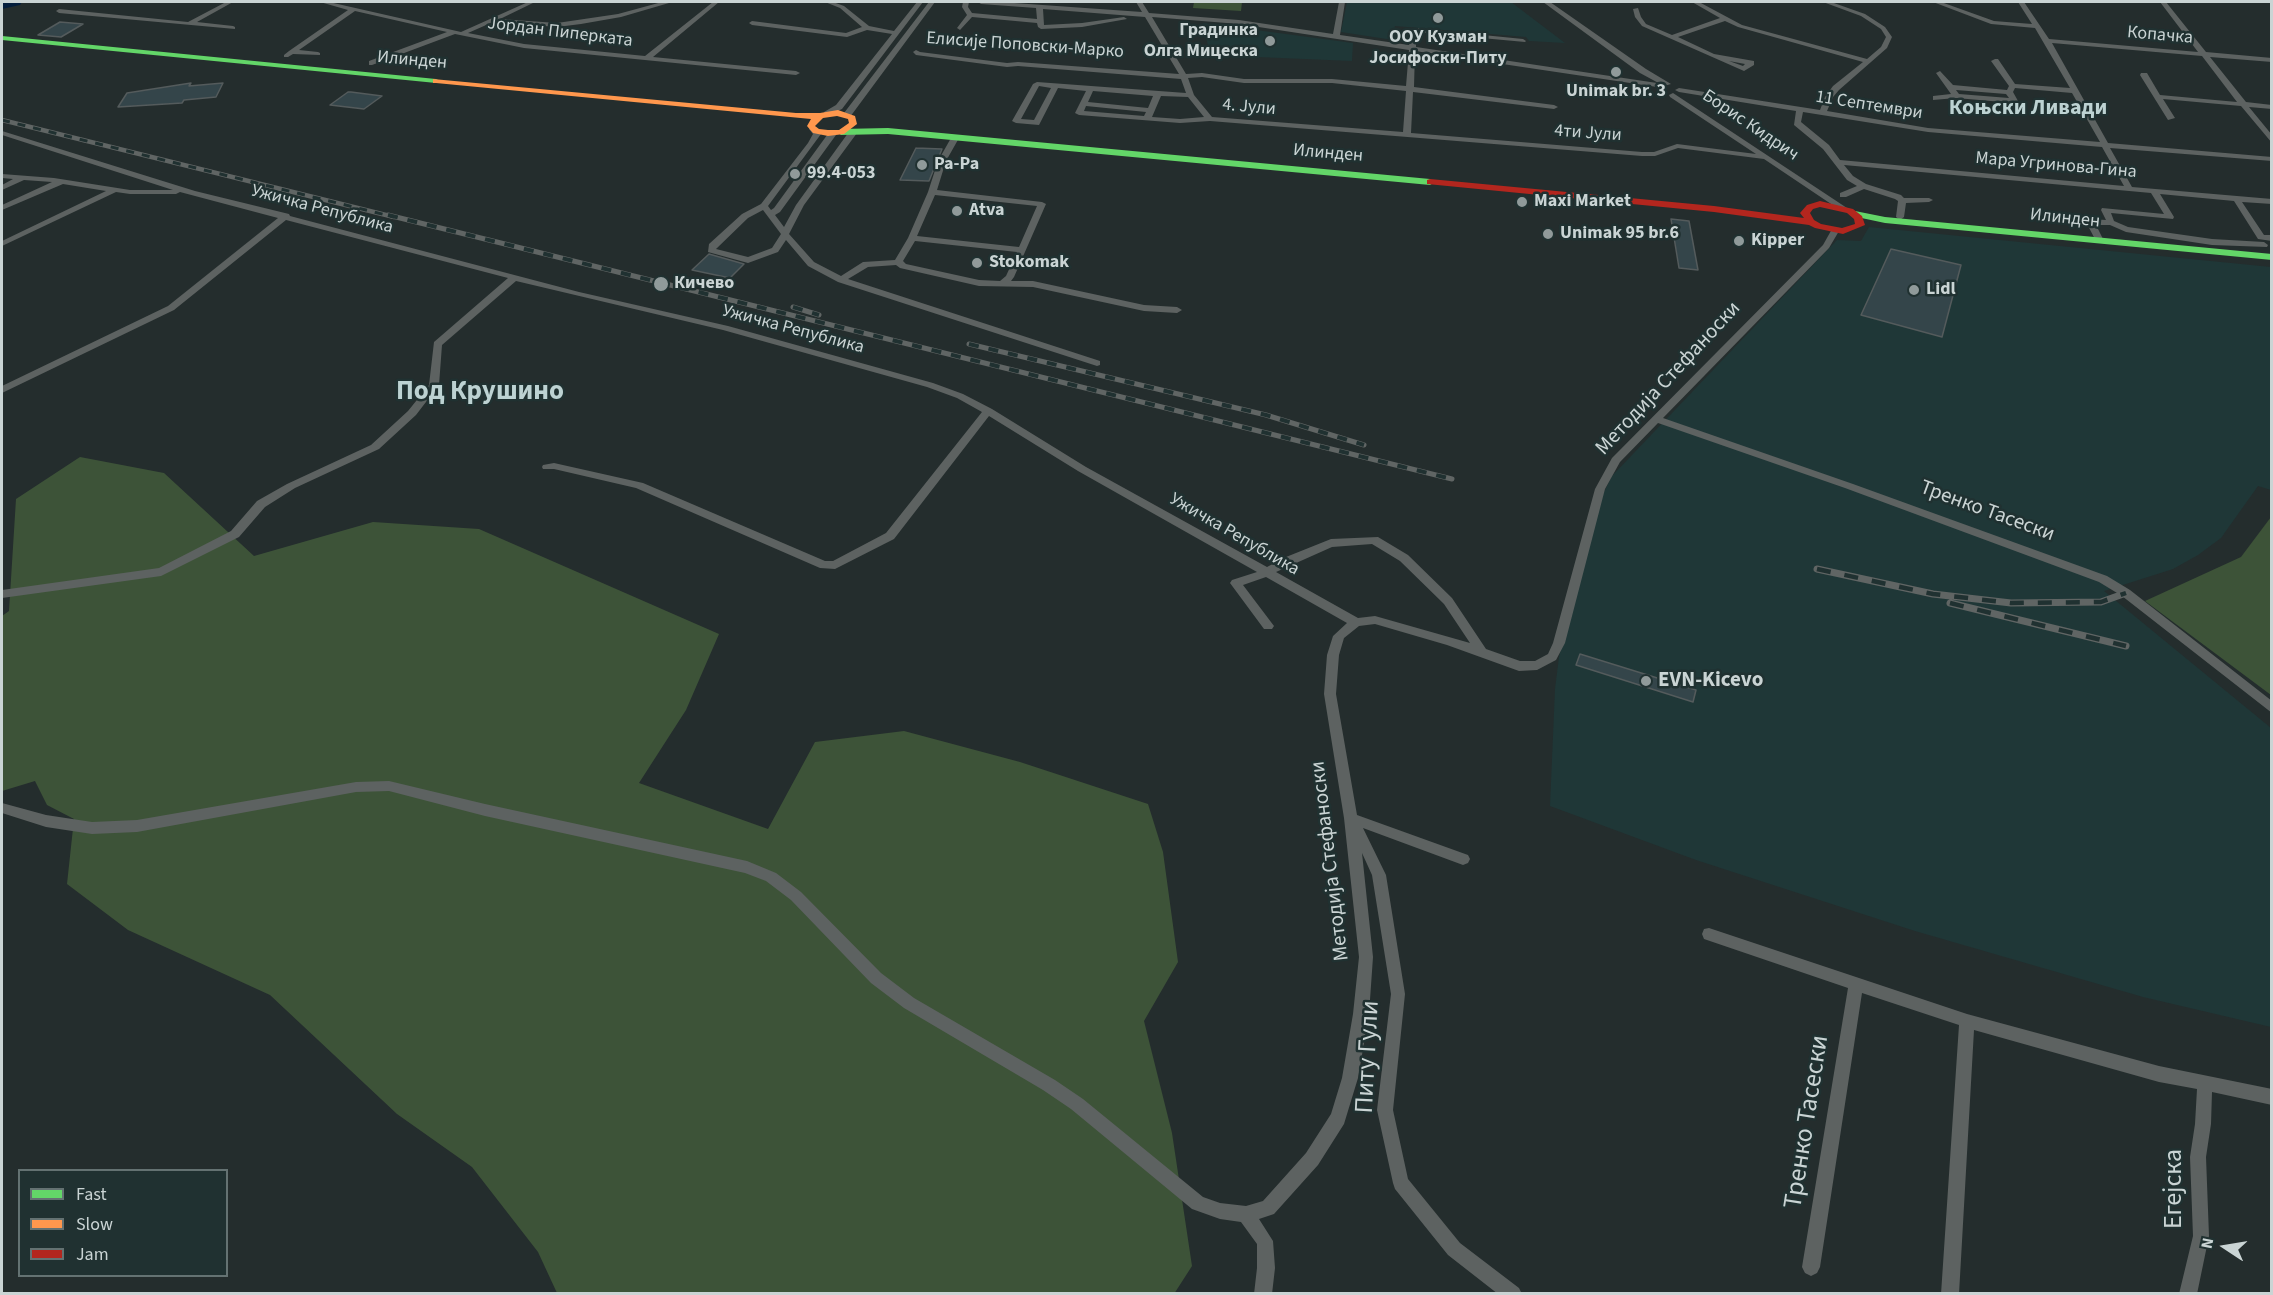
<!DOCTYPE html>
<meta charset="utf-8">
<style>
body{margin:0}
#map{position:relative;width:2273px;height:1295px;overflow:hidden;background:#242d2d;font-family:"Source Sans 3",sans-serif}
canvas{display:block}
.frame{position:absolute;inset:0;border:3px solid #cad4d4;pointer-events:none}
.legend{position:absolute;left:18px;top:1169px;width:210px;height:108px;box-sizing:border-box;background:#203131;border:2px solid #647272;margin:0;padding:8px 10px;list-style:none;font-size:18px;color:#cad4d4}
.legend li{display:flex;align-items:center;gap:12px;height:30px}
.legend b{width:30px;border:2px solid #647272}
.north{position:absolute;left:2195px;top:1217px;width:60px;height:60px;-webkit-text-stroke:4px #203131;paint-order:stroke;rotate:282deg;font-size:16px;font-weight:700;line-height:24px;text-align:center;color:#cad4d4}
.north::after{content:'';display:block;margin:auto;width:21px;height:27px;background:#cad4d4;clip-path:polygon(50% 0,100% 100%,50% 72%,0 100%)}
</style>
<div id="map">
<canvas width="2273" height="1295"></canvas>
<div class="frame"></div>
<ul class="legend">
<li><b style="height:8px;background:#63d668"></b>Fast</li>
<li><b style="height:8px;background:#ff974d"></b>Slow</li>
<li><b style="height:8px;background:#b3261e"></b>Jam</li>
</ul>
<div class="north">N</div>
</div>
<script>
const context = document.querySelector('canvas').getContext('2d');
context.lineJoin = 'round';
function paint(path, color) {
  context.fillStyle = color;
  context.fill(path, 'evenodd');
}
function shape(rows) {
  const path = new Path2D();
  for (const r of rows) {
    path.moveTo(r[0], r[1]);
    for (let i = 2; i < r.length; i += 2) path.lineTo(r[i], r[i + 1]);
  }
  return path;
}
function trace(path, color, width, dash) {
  context.strokeStyle = color;
  context.lineWidth = width;
  context.lineCap = dash ? 'butt' : 'round';
  context.setLineDash(dash || []);
  context.stroke(path);
}
function label(font, color, halo, rows, align = 'center') {
  context.font = font + ' "Source Sans 3",sans-serif';
  context.lineWidth = 5;
  context.setLineDash([]);
  context.textBaseline = 'middle';
  context.strokeStyle = halo;
  context.fillStyle = color;
  for (const [text, x, y, turn = 0] of rows) {
    context.save();
    context.translate(x, y);
    context.rotate((+turn || 0) * Math.PI / 180);
    context.textAlign = isNaN(turn) ? turn : align;
    if (halo) context.strokeText(text, 0, 0);
    context.fillText(text, 0, 0);
    context.restore();
  }
}
paint(shape([
 [1347,2,1511,2,1565,43,1529,41,1526,37,1395,26,1393,40,1341,32],
 [1203,23,1353,43,1352,61,1210,55],
 [1869,227,2271,267,2271,490,2258,486,2221,538,2198,555,2173,569,2104,591,2271,728,2271,1027,2143,997,1915,931,1696,860,1550,806,1555,689,1559,657,1594,512,1612,476,1837,240,1861,241]
]), '#1f3737');
paint(shape([
 [1194,2,1242,2,1241,11,1193,8],
 [80,457,164,473,254,556,373,522,479,529,719,634,686,710,639,783,768,829,815,742,904,731,1020,762,1148,804,1163,852,1178,962,1144,1021,1172,1133,1192,1266,1174,1294,557,1293,538,1252,472,1167,397,1114,270,995,128,930,67,884,74,819,47,805,35,781,2,791,2,616,9,611,16,499],
 [2271,517,2272,517,2271,695,2145,601,2241,557]
]), '#3d5338');
paint(shape([
 [2,2,22,2,20,5,2,9,2,2]
]), '#041e3c');
const building = shape([
 [60,22,83,24,61,37,38,35,60,22],
 [191,83,189,86,223,83,216,97,184,100,182,103,118,107,127,93,191,83],
 [348,92,351,92,382,96,364,109,330,105,348,92],
 [916,148,942,149,929,181,900,180,916,148],
 [1671,219,1689,221,1698,270,1679,268,1671,219],
 [1891,249,1961,265,1942,337,1861,315,1891,249],
 [709,254,744,264,730,278,692,270,709,254],
 [1580,654,1696,690,1693,702,1576,665,1580,654]
]);
paint(building, '#34454a');
trace(building, '#545b5c', 1.5);
paint(shape([
 [226,2,233,2,197,22,233,26,235,27,235,29,59,13,56,11,59,9,188,22,226,2],
 [320,2,329,2,461,32,528,2,535,2,500,19,557,23,618,14,662,2,670,2,669,3,621,17,581,24,557,27,493,22,468,33,524,44,645,56,713,2,719,2,653,57,796,71,800,73,796,75,524,48,455,34,372,65,369,65,369,61,447,32,355,11,299,50,318,52,320,53,320,55,293,54,288,57,284,57,284,55,289,51,348,10,320,2],
 [825,2,833,2,844,6,869,26,894,31,917,2,923,2,842,109,827,116,824,116,824,112,836,105,892,34,867,30,847,37,752,25,749,23,752,21,846,33,862,27,840,8,825,2],
 [929,2,935,2,850,117,844,117,844,113,929,2],
 [963,2,969,2,968,7,972,13,1037,19,1036,8,981,4,978,2,1000,2,1142,12,1136,2,1142,2,1149,13,1239,20,1333,34,1339,2,1345,2,1340,35,1409,45,1410,30,1413,28,1523,39,1526,41,1525,42,1416,32,1416,47,1657,83,1661,85,1657,87,1415,51,1414,87,1554,105,1558,107,1554,109,1413,92,1411,133,1642,152,1654,152,1677,144,1756,154,1670,97,1669,95,1673,93,1847,208,1840,210,1764,159,1678,148,1655,156,1642,156,1210,121,1180,123,1079,115,1075,113,1086,91,1058,88,1039,125,1016,123,1012,121,1033,84,1037,82,1186,93,1181,79,1018,66,1007,67,916,55,913,52,916,50,920,52,1007,63,1018,62,1179,74,1145,17,1043,9,1044,25,1082,23,1124,17,1127,19,1082,27,1041,29,1038,27,1037,23,972,17,960,30,957,28,967,15,962,7,963,2],
 [1152,17,1239,24,1409,50,1406,86,1332,79,1244,79,1202,73,1186,74,1152,17],
 [1202,77,1244,83,1332,83,1406,91,1403,132,1212,117,1194,95,1188,78,1202,77],
 [1039,86,1051,88,1034,120,1021,119,1039,86],
 [1093,91,1153,96,1148,108,1088,102,1093,91],
 [1161,96,1188,97,1204,117,1180,119,1152,117,1161,96],
 [1086,106,1146,112,1144,116,1084,111,1086,106],
 [1543,2,1550,2,1646,69,1671,84,1664,86,1640,73,1543,2],
 [1692,2,1699,2,1742,25,1867,59,1881,47,1886,37,1881,29,1861,16,1823,2,1831,2,1865,14,1885,27,1892,37,1887,48,1839,90,1833,97,1827,111,1928,128,2100,142,2072,93,2015,88,2013,92,2018,101,2014,103,1956,98,1933,100,1933,96,1951,94,1936,73,1940,71,1953,85,2007,90,2009,86,1991,61,1995,59,1998,59,2015,84,2070,88,2035,28,1991,24,1933,2,1941,2,1994,21,2032,24,2018,2,2024,2,2049,39,2198,52,2160,2,2166,2,2206,52,2272,58,2272,62,2210,57,2246,102,2272,105,2272,109,2249,107,2272,135,2272,143,2241,106,2163,99,2175,118,2168,120,2140,75,2141,73,2147,73,2160,95,2237,102,2202,56,2052,43,2108,143,2272,157,2272,161,2110,148,2132,187,2272,199,2272,204,2242,202,2264,235,2272,235,2272,241,2258,239,2234,201,2160,194,2174,217,2173,219,2111,213,2114,221,2128,227,2212,239,2264,242,2268,245,2267,247,2212,245,2126,232,2110,225,2096,225,2104,241,2097,243,2086,222,2090,219,2106,220,2101,210,2102,208,2164,214,2151,193,1844,165,1853,176,1866,184,1901,195,1904,198,1929,198,1933,200,1929,202,1906,203,1904,217,1900,220,1896,217,1898,201,1895,199,1864,189,1846,197,1840,197,1840,193,1857,186,1847,180,1823,149,1794,125,1796,111,1679,92,1675,90,1679,88,1820,110,1825,97,1833,86,1863,62,1738,27,1725,21,1678,37,1714,54,1754,61,1754,65,1744,71,1642,26,1635,17,1633,9,1638,8,1641,17,1646,24,1672,35,1720,18,1692,2],
 [1729,61,1745,64,1743,66,1729,61],
 [1956,90,2006,94,2009,98,1959,94,1956,90],
 [1803,112,1928,132,2102,147,2124,186,1840,160,1829,145,1801,122,1803,112],
 [810,127,816,127,821,134,768,206,771,210,774,208,830,131,836,131,836,135,780,212,775,215,784,227,796,205,851,129,857,129,857,133,804,205,789,234,814,262,841,276,863,262,895,260,908,238,928,192,938,161,951,138,955,136,959,138,946,161,937,190,1042,202,1046,204,1014,277,1011,281,1033,281,1144,305,1177,307,1182,310,1177,313,1144,311,1033,287,979,286,900,268,896,265,868,267,848,279,1100,361,1100,365,1097,366,838,282,808,266,786,240,778,252,748,263,708,252,709,244,742,214,761,204,808,143,813,134,809,129,810,127],
 [935,195,1037,206,1019,247,917,236,935,195],
 [763,210,781,234,772,248,748,257,716,249,748,218,763,210],
 [915,241,1017,252,1006,276,1000,281,979,280,906,264,903,261,915,241],
 [2,131,195,191,289,214,290,216,579,292,728,326,933,383,963,394,992,409,1086,467,1267,567,1286,557,1331,539,1378,537,1408,555,1452,598,1486,649,1520,661,1535,661,1548,654,1553,643,1595,489,1612,458,1823,245,1832,229,1838,229,1839,231,1829,248,1663,418,1853,484,2107,576,2130,590,2272,701,2272,713,2122,596,2099,582,1845,488,1658,423,1620,462,1605,489,1565,643,1556,660,1537,670,1519,671,1447,645,1375,624,1359,626,1344,638,1339,655,1336,694,1357,815,1468,855,1470,859,1468,863,1463,865,1363,828,1386,875,1405,994,1393,1110,1408,1179,1460,1243,1519,1288,1522,1294,1498,1294,1448,1255,1395,1189,1393,1183,1377,1110,1391,994,1372,875,1362,853,1373,957,1369,1014,1358,1078,1344,1124,1318,1165,1274,1214,1259,1219,1273,1241,1275,1268,1272,1294,1254,1294,1257,1268,1257,1244,1241,1222,1220,1219,1192,1209,1071,1109,1043,1090,904,1008,871,983,791,900,766,881,745,873,485,816,389,791,356,792,137,832,92,834,46,827,2,813,2,803,46,815,92,822,137,820,356,782,389,781,485,804,747,861,776,873,801,892,881,973,914,998,1055,1080,1083,1099,1203,1197,1220,1203,1246,1206,1263,1201,1306,1153,1331,1114,1342,1078,1353,1014,1359,957,1344,818,1324,694,1327,655,1333,636,1347,623,1266,577,1243,585,1274,626,1272,629,1264,629,1230,583,1232,580,1257,572,1078,471,989,416,894,539,835,569,820,568,636,488,554,469,543,469,542,467,543,465,554,463,643,483,825,561,833,561,886,533,982,412,957,398,927,387,723,330,516,281,442,345,439,385,416,415,379,449,295,488,265,507,239,537,161,576,2,598,2,590,159,568,231,531,257,501,287,484,371,445,408,411,429,385,434,342,508,278,286,220,174,310,2,393,2,386,168,306,278,218,180,192,176,194,130,194,116,192,2,246,2,241,106,191,63,184,2,210,2,205,52,182,24,180,2,190,2,185,13,179,2,178,2,174,54,178,130,190,173,190,2,135,2,131],
 [1372,544,1400,561,1444,604,1470,643,1375,616,1358,618,1276,572,1332,547,1372,544],
 [1709,928,1967,1014,2159,1066,2272,1089,2272,1105,2212,1092,2211,1124,2206,1157,2209,1236,2197,1294,2179,1294,2193,1236,2190,1157,2195,1124,2197,1089,2159,1082,1974,1030,1959,1294,1941,1294,1959,1025,1862,993,1820,1267,1817,1273,1811,1276,1805,1273,1802,1267,1848,988,1704,939,1702,934,1704,929,1709,928]
]), '#5d6261');
paint(shape([
 [2,36,436,79,440,81,436,83,2,40,2,36],
 [888,128,1430,179,1435,182,1430,185,888,134,841,135,837,132,841,129,888,128],
 [1855,211,1885,217,2272,254,2272,260,1885,223,1852,216,1852,212,1855,211]
]), '#63d668');
paint(shape([
 [433,79,796,113,820,113,838,110,855,116,857,124,844,134,828,136,813,133,807,126,811,119,436,83,433,83,433,79],
 [837,116,848,119,849,123,839,130,828,130,819,129,815,126,823,118,837,116]
]), '#ff974d');
paint(shape([
 [1430,179,1714,206,1804,218,1800,213,1807,205,1820,201,1853,209,1862,216,1865,225,1843,234,1815,228,1809,225,1714,212,1427,184,1427,180,1430,179],
 [1820,207,1847,213,1854,219,1855,224,1842,228,1821,224,1814,220,1810,213,1813,209,1820,207]
]), '#b3261e');
const railFar2 = shape([
 [2,120,394,217]
]);
const railFar1 = shape([
 [388,215,1452,479],
 [793,307,819,315],
 [969,344,1266,415,1364,445]
]);
const rail = shape([
 [1817,569,1933,594,2011,603,2101,602,2126,593],
 [1950,603,2126,646]
]);
trace(railFar2, '#606564', 4.5);
trace(railFar1, '#606564', 5);
trace(rail, '#606564', 7);
trace(railFar2, '#203131', 3, [8]);
trace(railFar1, '#203131', 4, [10]);
trace(rail, '#203131', 4.5, [14]);
for (const [x, y, r, color] of [
 [1438,18,6,"#909a9a"],
 [1270,41,6,"#909a9a"],
 [1616,72,6,"#909a9a"],
 [922,165,6,"#909a9a"],
 [795,174,6,"#909a9a"],
 [1522,202,6,"#909a9a"],
 [957,211,6,"#909a9a"],
 [1548,234,6,"#909a9a"],
 [1739,241,6,"#909a9a"],
 [977,263,6,"#909a9a"],
 [661,284,8,"#909a9a"],
 [1914,290,6,"#909a9a"],
 [1646,681,6,"#909a9a"]
]) {
  const dot = new Path2D();
  dot.arc(x, y, r, 0, 2 * Math.PI);
  context.fillStyle = color;
  context.fill(dot);
  trace(dot, '#203131', 2);
}
label('bold 18px', '#cad4d4', '#203131', [
 ["Градинка",1258,31,"right"],
 ["Олга Мицеска",1258,52,"right"],
 ["ООУ Кузман",1438,38,"center"],
 ["Јосифоски-Питу",1438,59,"center"],
 ["Unimak br. 3",1616,92,"center"],
 ["Ра-Ра",934,165],
 ["99.4-053",807,174],
 ["Maxi Market",1534,202],
 ["Atva",969,211],
 ["Unimak 95 br.6",1560,234],
 ["Kipper",1751,241],
 ["Stokomak",989,263],
 ["Кичево",674,284],
 ["Lidl",1926,290]
], 'left');
label('18px', '#cad4d4', '#203131', [
 ["Јордан Пиперката",560,33,7],
 ["Копачка",2160,36,5],
 ["Елисије Поповски-Марко",1025,46,4],
 ["Илинден",412,61,5],
 ["11 Септември",1869,106,9],
 ["4. Јули",1249,108,5],
 ["Борис Кидрич",1750,126,34],
 ["4ти Јули",1588,134,4],
 ["Илинден",1328,154,5],
 ["Мара Угринова-Гина",2056,166,5],
 ["Ужичка Република",322,210,15],
 ["Илинден",2065,219,6],
 ["Ужичка Република",793,330,15],
 ["Ужичка Република",1234,535,30]
]);
label('21px', '#cad4d4', '#203131', [
 ["Методија Стефаноски",1669,379,-47],
 ["Тренко Тасески",1987,512,20],
 ["Методија Стефаноски",1331,861,-97]
]);
label('bold 21px', '#cad4d4', '#203131', [
 ["EVN-Kicevo",1658,681]
], 'left');
label('bold 22px', '#bdd2d2', '#203131', [
 ["Коњски Ливади",2028,109]
]);
label('26px', '#cad4d4', '#203131', [
 ["Питу Гули",1369,1057,-87],
 ["Тренко Тасески",1808,1122,-81],
 ["Егејска",2175,1189,-90]
]);
label('bold 27px', '#bdd2d2', '#203131', [
 ["Под Крушино",480,393]
]);
</script>
